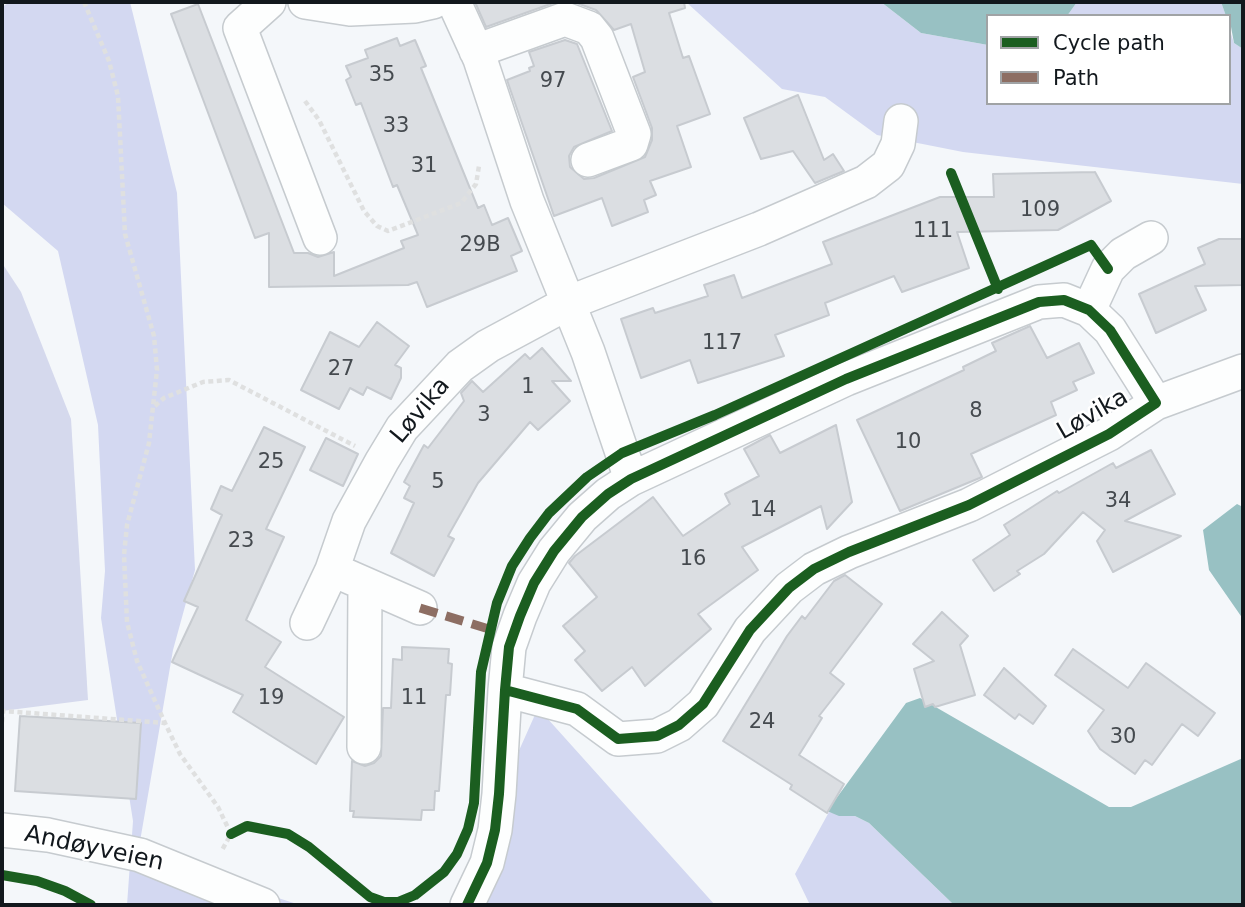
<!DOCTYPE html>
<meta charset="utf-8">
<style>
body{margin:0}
#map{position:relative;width:1245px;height:907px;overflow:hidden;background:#f4f7fa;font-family:"DejaVu Sans",sans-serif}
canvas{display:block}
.frame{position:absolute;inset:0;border:4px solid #12181d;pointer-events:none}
.legend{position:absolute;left:986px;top:14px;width:245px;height:91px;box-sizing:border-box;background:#fff;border:2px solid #a0a3a5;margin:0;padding:9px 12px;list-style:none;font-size:21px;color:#12181d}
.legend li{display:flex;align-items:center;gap:14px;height:35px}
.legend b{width:35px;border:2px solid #a0a3a5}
</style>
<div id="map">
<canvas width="1245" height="907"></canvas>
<div class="frame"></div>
<ul class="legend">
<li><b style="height:9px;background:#1b5e20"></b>Cycle path</li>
<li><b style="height:9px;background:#8d6e63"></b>Path</li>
</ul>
</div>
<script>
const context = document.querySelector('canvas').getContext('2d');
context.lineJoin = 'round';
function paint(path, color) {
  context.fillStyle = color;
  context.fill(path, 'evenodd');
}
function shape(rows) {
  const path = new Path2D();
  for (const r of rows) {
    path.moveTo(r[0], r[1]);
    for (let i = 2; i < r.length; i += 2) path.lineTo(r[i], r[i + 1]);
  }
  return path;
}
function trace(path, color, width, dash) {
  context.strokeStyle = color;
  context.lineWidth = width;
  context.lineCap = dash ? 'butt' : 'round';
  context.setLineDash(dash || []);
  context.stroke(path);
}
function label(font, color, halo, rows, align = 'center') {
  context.font = font + ' "DejaVu Sans",sans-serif';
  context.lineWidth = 5;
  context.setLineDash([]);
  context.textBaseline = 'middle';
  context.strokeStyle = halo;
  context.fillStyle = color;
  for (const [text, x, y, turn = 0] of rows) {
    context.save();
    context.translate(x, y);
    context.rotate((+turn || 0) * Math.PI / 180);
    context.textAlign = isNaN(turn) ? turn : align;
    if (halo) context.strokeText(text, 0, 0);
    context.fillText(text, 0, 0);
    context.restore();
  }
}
paint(shape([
 [2,263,21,292,71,419,88,700,2,711]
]), '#d5d9ed');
paint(shape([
 [10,2,130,2,177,193,195,570,173,650,138,853,300,905,127,905,133,821,101,618,105,571,98,425,58,251,2,203,2,7],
 [686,2,881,2,921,33,988,45,988,103,1229,103,1229,28,1234,43,1243,49,1243,184,963,152,877,135,825,97,782,89],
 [1077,2,1221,2,1226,16,1067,16],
 [538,708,715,905,450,905],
 [829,812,855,816,869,823,954,905,810,905,795,874]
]), '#d3d8f1');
paint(shape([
 [881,2,1077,2,1067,16,988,16,988,45,921,33],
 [1221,2,1243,2,1243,49,1234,43,1229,16,1226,16],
 [1237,504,1243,507,1243,619,1209,570,1203,530],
 [920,698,1109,807,1131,807,1243,758,1243,905,954,905,869,823,855,816,839,816,827,811,906,703]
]), '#98c1c3');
const building = shape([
 [475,2,556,2,486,27,475,2],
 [574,2,684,2,685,8,669,13,683,58,689,56,710,114,677,126,691,167,650,181,656,195,644,200,648,212,612,226,602,198,554,216,507,80,530,71,529,68,534,66,529,52,565,40,577,44,612,131,574,147,569,156,570,167,584,179,594,178,645,157,652,140,652,128,633,77,645,72,631,24,614,30,596,10,574,2],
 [198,4,294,253,308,253,318,257,334,252,334,276,404,248,401,241,418,235,397,185,393,187,361,103,356,105,346,80,351,77,346,66,368,58,365,50,397,38,400,46,415,40,426,66,421,68,478,208,484,205,492,225,508,218,522,251,511,256,517,271,427,307,417,282,408,285,269,287,269,233,255,238,171,14,198,4],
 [798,95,824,160,833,154,844,171,815,183,793,151,761,159,744,118,798,95],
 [1095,172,1111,201,1058,230,957,232,969,268,902,292,894,276,825,303,829,315,775,335,784,356,698,383,690,360,641,378,621,319,653,308,655,313,708,296,704,285,734,275,742,298,832,264,823,242,940,197,994,197,993,174,1095,172],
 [1219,239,1243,239,1243,285,1195,286,1206,310,1156,333,1139,294,1205,264,1198,248,1219,239],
 [377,322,409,346,395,365,401,368,401,378,391,399,367,387,363,395,350,388,339,409,301,390,330,332,359,347,377,322],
 [1030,326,1047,358,1079,343,1094,373,1073,382,1077,390,1051,402,1056,415,971,454,982,477,900,511,857,420,964,370,963,367,996,351,992,343,1030,326],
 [542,348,571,381,552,381,570,401,538,430,530,422,478,483,448,536,454,539,434,576,391,553,414,503,404,498,410,486,404,482,424,445,428,448,464,401,461,393,472,381,483,392,525,354,530,359,542,348],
 [836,425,852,502,827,529,821,506,742,547,758,570,698,614,711,629,645,686,632,667,602,691,575,660,585,651,563,626,597,597,569,563,575,556,653,497,683,536,730,504,725,494,759,476,744,449,770,435,780,453,836,425],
 [264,427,305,447,266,529,284,537,246,620,281,642,265,667,344,717,316,764,233,712,243,695,172,662,198,607,184,601,222,515,211,509,221,486,232,491,264,427],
 [326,438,358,454,343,486,310,470,326,438],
 [1151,450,1175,494,1125,521,1181,536,1113,572,1097,541,1105,530,1083,512,1044,554,1017,571,1020,574,994,591,973,560,1010,535,1004,525,1057,491,1059,493,1113,463,1116,468,1151,450],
 [845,575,882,604,830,673,844,684,819,716,822,718,799,755,844,784,827,813,790,789,792,785,723,741,787,636,802,616,805,619,834,581,845,575],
 [942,612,968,636,960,645,975,695,935,707,933,704,925,707,914,669,934,661,913,644,942,612],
 [402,647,449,649,448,663,452,664,450,695,446,695,439,791,435,791,434,810,422,810,421,820,353,817,354,811,350,811,352,761,365,766,374,763,381,756,383,708,391,708,393,659,402,660,402,647],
 [1073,649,1128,688,1146,663,1215,713,1198,736,1182,724,1152,765,1145,760,1135,774,1100,749,1088,731,1104,710,1055,675,1073,649],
 [1004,668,1046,706,1033,724,1019,714,1015,719,984,695,1004,668],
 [20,716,141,723,136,799,15,791,20,716]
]);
paint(building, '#dbdee2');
trace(building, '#c7cbd0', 2);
const minor = shape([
 [269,2,240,28,320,238],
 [305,2,350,9,415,6,433,2],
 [454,2,480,59,527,201,588,352,631,479],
 [476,51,565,19,589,28,597,38,634,134,631,144,588,160],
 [1089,310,1108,269,1123,254,1151,238],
 [1156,403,1243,371],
 [347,576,420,608],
 [307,623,332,570,349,521,382,461,402,428,460,366,488,346,568,303,759,229,866,182,888,165,898,144,901,121],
 [364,747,365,584],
 [2,830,48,835,140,855,263,905],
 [467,905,487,863,495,830,499,794,505,690,509,647,520,616,534,583,554,551,582,517,608,494,631,479,846,379,1039,302,1064,300,1089,310,1110,330,1156,403,1109,434,969,505,849,552,814,569,789,588,750,630,703,704,679,725,657,736,618,739,577,709,505,690]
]);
trace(minor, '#c6cbcf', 36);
trace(shape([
 [84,2,109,61,118,96,125,234,154,336,157,370,149,443,127,525,124,555,127,622,137,661,165,723,180,754,218,807,231,834,222,850],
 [305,101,319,120,364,211,377,226,388,231,461,203,476,184,479,166],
 [155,406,164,398,203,382,229,380,355,446],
 [2,722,3,711,165,723]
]), '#dfe0e0', 4.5, [5, 3.5]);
trace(minor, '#fdfefe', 33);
trace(shape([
 [420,608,489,629]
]), '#8d6e63', 9, [18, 9]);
trace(shape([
 [951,173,998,289],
 [231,834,247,826,288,834,309,847,370,897,384,902,398,902,415,895,444,872,457,854,468,829,474,803,481,672,497,603,512,566,530,538,549,513,587,477,622,453,715,415,1091,245,1108,269],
 [2,875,37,881,65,891,91,905],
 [467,905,487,863,495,830,499,794,505,690,509,647,520,616,534,583,554,551,582,517,608,494,631,479,846,379,1039,302,1064,300,1089,310,1110,330,1156,403,1109,434,969,505,849,552,814,569,789,588,750,630,703,704,679,725,657,736,618,739,577,709,505,690]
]), '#1b5e20', 10);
label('21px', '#454a4f', null, [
 ["35",382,76],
 ["97",553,82],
 ["33",396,127],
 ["31",424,167],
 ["109",1040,211],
 ["111",933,232],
 ["29B",480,246],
 ["117",722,344],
 ["27",341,370],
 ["1",528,388],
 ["8",976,412],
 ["3",484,416],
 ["10",908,443],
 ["25",271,463],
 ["5",438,483],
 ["34",1118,502],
 ["14",763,511],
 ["23",241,542],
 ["16",693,560],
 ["19",271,699],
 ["11",414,699],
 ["24",762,723],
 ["30",1123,738]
]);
label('24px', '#12181d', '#fff', [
 ["Løvika",421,411,-50],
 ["Løvika",1093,415,-30],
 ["Andøyveien",94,849,12]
]);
</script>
